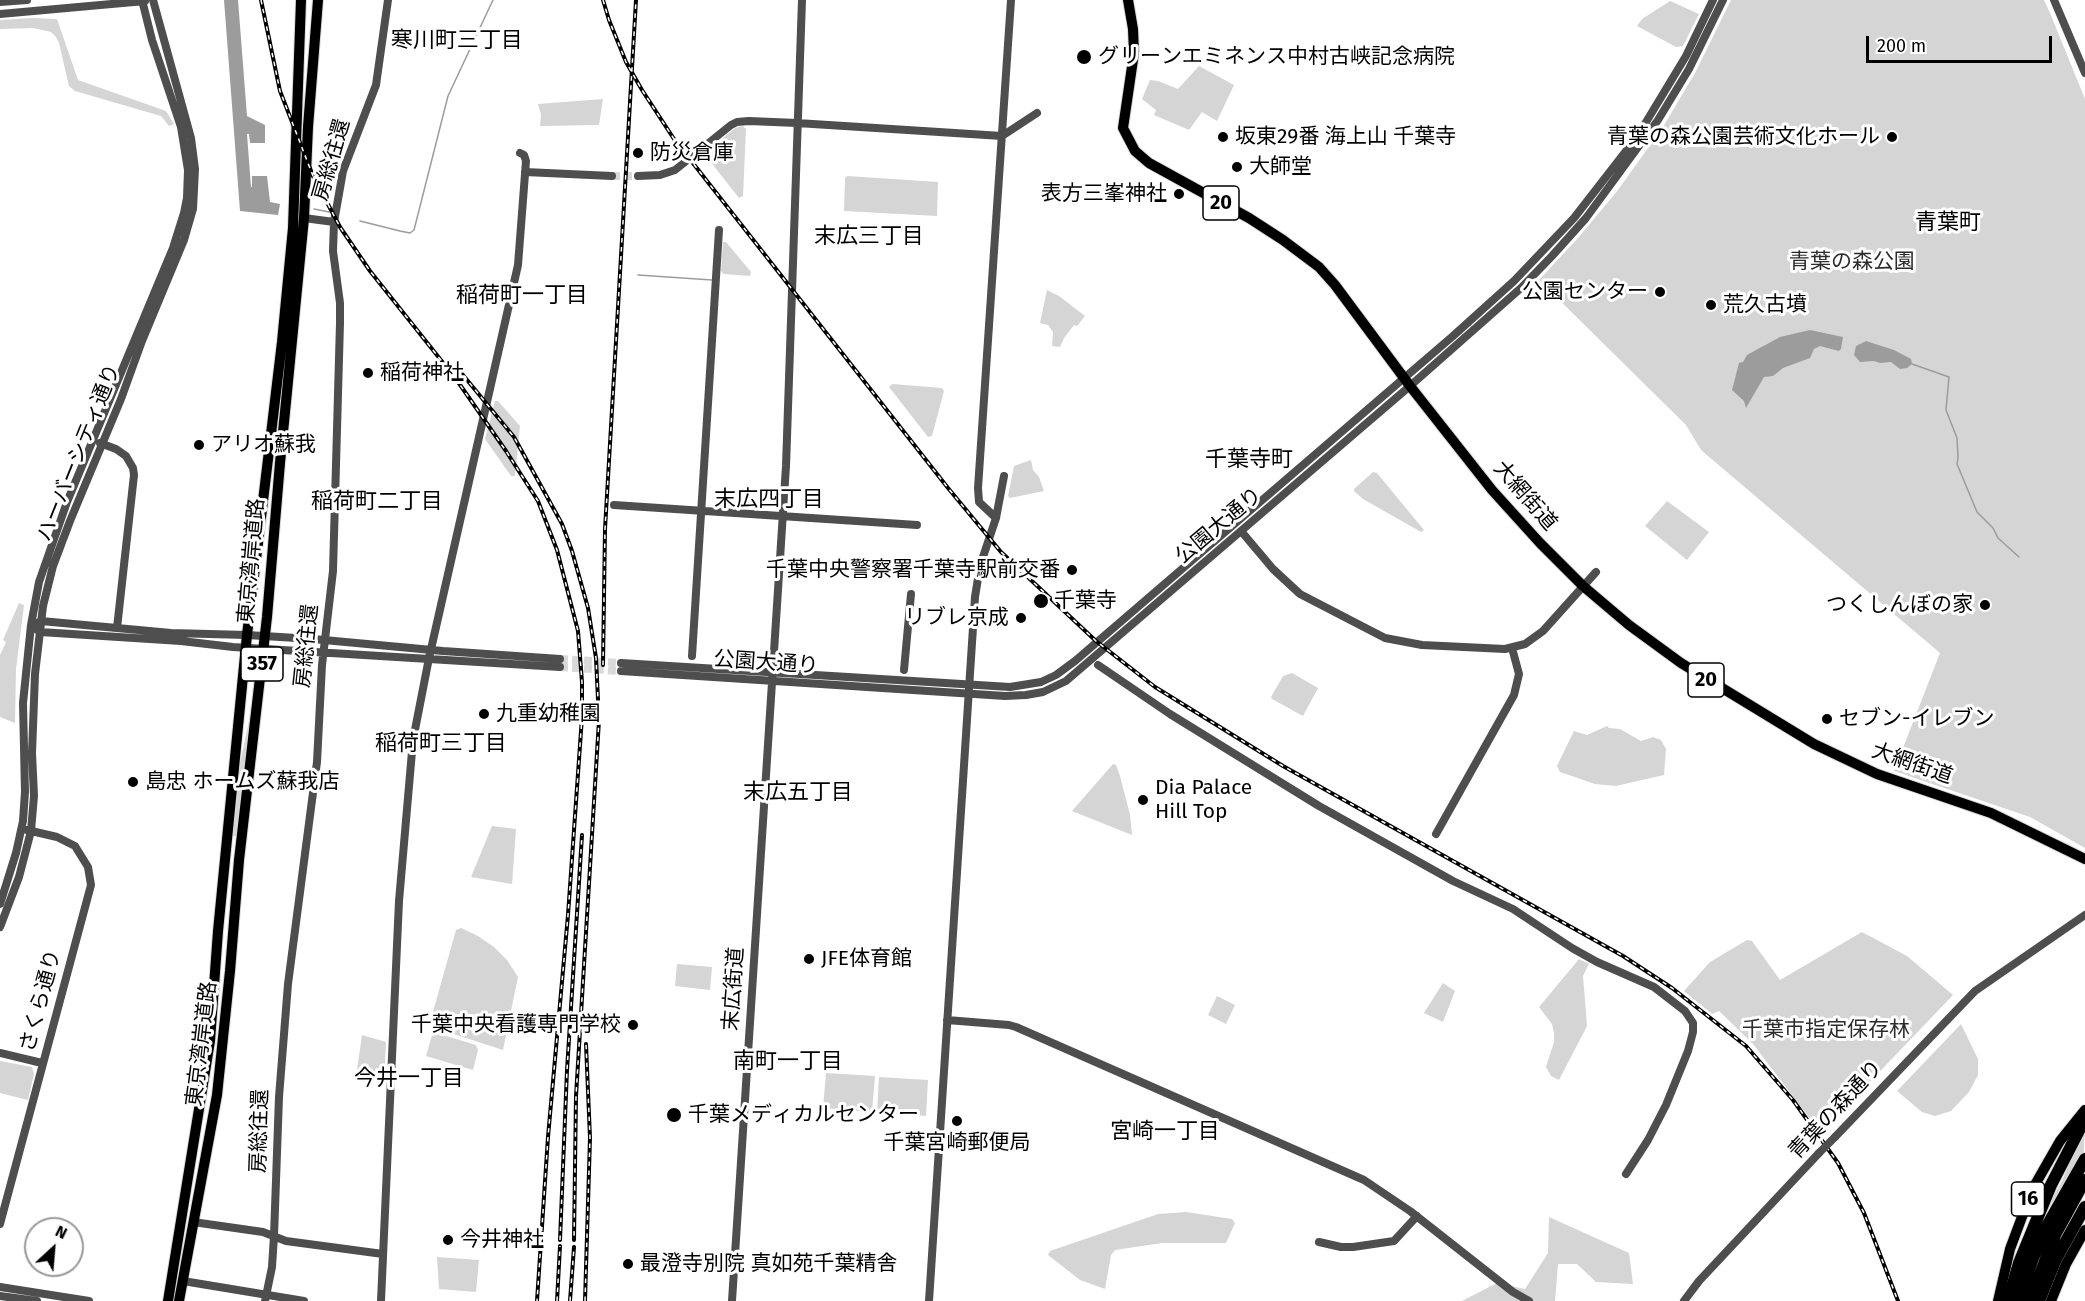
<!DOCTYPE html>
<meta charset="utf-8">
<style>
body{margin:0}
#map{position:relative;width:2085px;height:1301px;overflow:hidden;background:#fff;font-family:"Fira Sans",sans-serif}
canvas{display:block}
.north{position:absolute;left:24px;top:1217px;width:60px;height:60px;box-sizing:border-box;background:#fff;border:2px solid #999;border-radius:50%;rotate:26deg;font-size:16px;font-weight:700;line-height:24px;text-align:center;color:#000}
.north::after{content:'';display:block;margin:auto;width:21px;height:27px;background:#000;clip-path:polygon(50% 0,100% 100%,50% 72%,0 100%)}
.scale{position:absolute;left:1866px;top:36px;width:186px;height:27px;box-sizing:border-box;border:3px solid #000;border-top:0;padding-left:8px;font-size:18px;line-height:21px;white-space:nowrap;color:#000;-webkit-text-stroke:4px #fff;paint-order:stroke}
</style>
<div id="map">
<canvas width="2085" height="1301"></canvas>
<div class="north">N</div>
<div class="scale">200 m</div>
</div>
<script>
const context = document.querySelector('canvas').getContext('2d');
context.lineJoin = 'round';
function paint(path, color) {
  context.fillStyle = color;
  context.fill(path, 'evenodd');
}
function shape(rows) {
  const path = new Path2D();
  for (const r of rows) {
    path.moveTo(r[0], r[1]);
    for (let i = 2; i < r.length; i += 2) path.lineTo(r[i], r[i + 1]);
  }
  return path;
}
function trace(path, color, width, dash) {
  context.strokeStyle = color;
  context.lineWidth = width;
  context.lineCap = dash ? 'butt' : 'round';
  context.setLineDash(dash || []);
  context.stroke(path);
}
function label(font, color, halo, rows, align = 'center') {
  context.font = font + ' "Fira Sans","Noto Sans JP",sans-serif';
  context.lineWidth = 6;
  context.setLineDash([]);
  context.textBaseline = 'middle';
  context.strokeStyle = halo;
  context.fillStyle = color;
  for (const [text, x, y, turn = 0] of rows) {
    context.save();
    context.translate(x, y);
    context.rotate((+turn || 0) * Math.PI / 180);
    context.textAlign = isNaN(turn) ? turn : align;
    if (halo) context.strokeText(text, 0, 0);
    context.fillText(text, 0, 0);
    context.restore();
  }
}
paint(shape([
 [1731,0,2044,0,2050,13,2085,99,2085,848,2030,817,1894,771,1940,653,1701,450,1686,425,1539,280,1578,238,1618,190,1663,127,1695,73],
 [1670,1,1699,14,1683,46,1676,47,1637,26,1642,19],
 [32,18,57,19,78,80,166,111,174,124,169,126,161,116,75,91,69,86,59,43,56,37,51,32,33,28,0,29,0,20],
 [1199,66,1234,85,1217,121,1202,112,1189,130,1154,115,1156,110,1142,99,1150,80,1158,81,1178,89],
 [603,99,599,125,540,126,541,115,538,104],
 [743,126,746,129,743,196,739,198,706,156,706,152,735,128],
 [847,176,938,182,937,216,844,211,845,178],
 [723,242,726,242,751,272,750,276,724,274,721,271],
 [1047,290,1059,296,1085,316,1077,326,1074,325,1064,338,1060,347,1052,346,1053,332,1048,325,1040,323],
 [892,384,942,388,944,391,932,436,928,437,889,387],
 [495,401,498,401,520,426,515,476,511,476,485,439],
 [1031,460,1033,470,1039,477,1044,491,1010,498,1008,496,1014,466],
 [1373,472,1377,473,1424,530,1421,532,1363,499,1354,491,1354,489],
 [1667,501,1709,532,1687,560,1645,526],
 [19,603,24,605,16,669,15,723,0,717,0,655,6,642,3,640],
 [255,669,256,669,237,836,233,836,238,773,249,721],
 [1292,673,1318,688,1303,716,1272,699,1271,697,1283,676],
 [1607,726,1609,728,1620,729,1641,741,1653,737,1661,740,1666,749,1664,775,1616,786,1595,784,1560,772,1557,766,1574,731,1587,735],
 [1113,764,1116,765,1120,776,1130,815,1132,835,1072,811],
 [492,826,516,829,512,884,471,877],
 [461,928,478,936,494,947,507,960,518,977,503,1050,429,1026,456,930],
 [1862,932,1907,956,1953,995,1821,1133,1753,1044,1719,1011,1712,1014,1684,991,1710,962,1747,940,1752,941,1780,980],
 [1579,959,1589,964,1583,976,1587,1026,1559,1080,1551,1076,1546,1067,1554,1042,1554,1033,1552,1024,1539,1007],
 [677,964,712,967,710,990,675,986],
 [1443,983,1455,991,1443,1022,1424,1013],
 [1217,996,1235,1005,1226,1024,1208,1015],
 [1961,1024,1978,1059,1978,1075,1969,1092,1951,1111,1935,1116,1922,1112,1897,1091],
 [433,1032,476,1045,478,1050,473,1070,426,1056],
 [362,1035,386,1042,384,1081,356,1077],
 [0,1061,32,1067,34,1074,28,1100,0,1093],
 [826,1073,875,1076,872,1112,823,1108],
 [879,1077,928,1080,926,1116,877,1112],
 [2085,1127,2084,1151,2073,1170,2018,1277,2052,1198,2062,1181],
 [1186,1212,1232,1219,1235,1223,1226,1243,1162,1243,1115,1250,1111,1255,1105,1289,1080,1280,1048,1255,1050,1251,1158,1214],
 [1549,1217,1629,1253,1633,1284,1596,1282,1577,1264,1558,1264,1555,1301,1462,1301,1497,1283,1525,1289,1548,1253],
 [437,1257,479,1260,476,1292,439,1289]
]), '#d5d5d5');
paint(shape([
 [224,0,238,0,247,116,265,125,265,143,250,143,249,134,247,134,251,187,252,187,252,176,267,176,270,202,280,204,278,215,240,211],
 [1810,330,1843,337,1841,349,1839,351,1820,346,1814,349,1810,358,1783,368,1773,376,1764,377,1746,408,1744,401,1732,390,1739,363,1743,362,1747,355,1780,337],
 [1866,341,1894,350,1911,359,1912,364,1907,368,1900,369,1891,362,1880,363,1874,361,1860,362,1854,355,1856,346]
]), '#9c9c9c');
trace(shape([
 [314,209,329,212],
 [360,221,400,231,410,233,414,230,448,96,493,0],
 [638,275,712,280],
 [1912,364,1949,377,1946,410,1957,438,1958,458,1957,464,1977,512,1993,528,1998,538,2019,557]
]), '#9c9c9c', 1.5);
trace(shape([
 [612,176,638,176],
 [560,659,621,663],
 [560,667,621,671]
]), '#d9d9d9', 8, [8, 4]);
const primary = shape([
 [1128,0,1133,29,1134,53,1123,128,1135,151,1149,163,1249,218,1283,240,1319,267,1335,285,1410,386,1492,490,1540,543,1583,586,1629,625,1681,663,1814,744,1877,774,1991,813,2085,859]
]);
const trunk = shape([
 [168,1301,210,1041,218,931,247,635,282,342,293,228,301,0],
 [179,1301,217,1095,230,971,239,860,267,617,280,463,304,218,308,127,318,0],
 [1998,1301,2010,1249,2032,1190,2060,1141,2085,1110],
 [2051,1301,2066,1264,2085,1230]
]);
const motorway = shape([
 [2008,1301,2019,1263,2051,1185,2085,1119],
 [2018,1301,2033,1258,2047,1226,2085,1159],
 [2030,1301,2055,1235,2085,1180],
 [2039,1301,2056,1259,2085,1207]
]);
trace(primary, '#dbdbdb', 12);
trace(trunk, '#dbdbdb', 12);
trace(motorway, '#dbdbdb', 14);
trace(shape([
 [2054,0,2085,73],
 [0,2,27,0],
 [0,14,145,1],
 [525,172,612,176],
 [638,176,660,175,675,170,731,125,737,122,749,121,797,123,1002,136,1037,113],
 [304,218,334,222],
 [100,443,116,449,126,456,133,468,134,475,117,628],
 [614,505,917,525],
 [996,518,979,502,978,488,1011,0],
 [1241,531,1273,569,1300,594,1385,638,1422,645,1505,649,1525,644,1543,631,1596,572],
 [37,623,41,621,171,633,247,635,313,639,443,651,560,659],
 [36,629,40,632,181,641,233,647,560,667],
 [692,656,719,230],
 [621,663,1010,687,1041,682,1056,675,1075,661,1453,336,1514,281,1574,218,1637,137,1686,56,1713,0],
 [1098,665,1170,714,1319,806,1453,881,1513,909,1572,948,1597,962,1654,987,1685,1011,1693,1023,1693,1032,1688,1051,1666,1105,1648,1140,1626,1174],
 [904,670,911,594],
 [621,671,1005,696,1026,695,1043,692,1066,681,1410,386,1521,288,1552,256,1586,218,1658,120,1689,69,1723,0],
 [1436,834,1514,695,1519,674,1512,648],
 [0,904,16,853,23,821,25,792,23,703,31,625,39,582,67,502,173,248,184,213,187,198,188,170,181,127,152,40,142,0],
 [0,927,19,877,31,831,34,796,32,753,35,674,43,606,53,566,70,521,121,399,142,341,184,240,193,209,195,169,191,138,153,0],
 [947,1020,1009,1025,1016,1027,1364,1180,1410,1211,1513,1292,1529,1301],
 [0,1053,42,1063],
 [1835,1137,1975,991,2085,915],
 [193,1222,263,1232,286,1241,383,1254],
 [0,1224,91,885,88,867,75,846,57,837,27,830],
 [1319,1242,1341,1247,1353,1247,1394,1241,1417,1216],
 [183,1281,304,1301],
 [0,1287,89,1301],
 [0,1296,37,1301],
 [265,1301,272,1267,274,1236,279,1097,288,984,317,762,322,665,333,571,340,323,340,303,333,251,334,222,343,171,376,85,388,0],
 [381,1301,399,901,413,740,429,658,518,265,526,161,524,155,520,153],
 [732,1301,786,466,802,0],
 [929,1301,975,597,980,566,996,518,1004,476],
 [1684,1301,1699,1281,1819,1153]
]), '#4e4e4e', 8);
trace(primary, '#000', 10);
trace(trunk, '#000', 10);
trace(motorway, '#000', 12);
const rail = shape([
 [261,0,280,91,313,176,340,227,370,271,456,379,506,451,538,501,557,550,578,631,582,682,582,717,568,915,548,1137,537,1301],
 [603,0,609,20,626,62,642,90,674,139,948,488,1001,552,1096,641,1155,687,1283,766,1623,956,1672,988,1746,1046,1793,1100,1838,1163,1864,1213,1898,1301],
 [458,369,514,437,562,524,572,551,588,608,596,658,599,720,576,1096,574,1240],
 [603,665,605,529,636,0],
 [560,1240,567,1070,582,835],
 [557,1301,560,1246],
 [570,1301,574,1247],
 [585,1301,590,1138,586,1044]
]);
trace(rail, '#000', 4);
trace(rail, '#fff', 1.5, [4.5]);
trace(shape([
 [1819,1153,1835,1137]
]), '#4e4e4e', 8);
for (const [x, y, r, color] of [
 [1084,57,8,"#000"],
 [1223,137,6,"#000"],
 [1892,137,6,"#000"],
 [638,153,6,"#000"],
 [1237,167,6,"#000"],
 [1179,194,6,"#000"],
 [1660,292,6,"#000"],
 [1711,305,6,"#000"],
 [368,373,6,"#000"],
 [199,445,6,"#000"],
 [1072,570,6,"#000"],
 [1041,601,8,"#000"],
 [1985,605,6,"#000"],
 [1021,618,6,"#000"],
 [484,714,6,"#000"],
 [1827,719,6,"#000"],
 [133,782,6,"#000"],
 [1143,800,6,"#000"],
 [809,959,6,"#000"],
 [633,1025,6,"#000"],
 [674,1115,8,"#000"],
 [957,1121,6,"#000"],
 [448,1240,6,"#000"],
 [628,1264,6,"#000"]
]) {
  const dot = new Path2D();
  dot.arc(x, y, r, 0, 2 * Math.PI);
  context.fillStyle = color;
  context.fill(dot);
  trace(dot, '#fff', 2);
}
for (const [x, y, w] of [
 [1221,203,36],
 [262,664,42],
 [1706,680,36],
 [2028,1199,33]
]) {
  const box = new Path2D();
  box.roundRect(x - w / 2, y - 17, w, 34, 4.5);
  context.fillStyle = '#fff';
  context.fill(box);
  trace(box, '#000', 1.5);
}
label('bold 20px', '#000', null, [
 ["20",1221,203],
 ["357",262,664],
 ["20",1706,680],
 ["16",2028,1199]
]);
label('21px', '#000', '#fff', [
 ["グリーンエミネンス中村古峡記念病院",1098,57],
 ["坂東29番 海上山 千葉寺",1235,137],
 ["青葉の森公園芸術文化ホール",1880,137,"right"],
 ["防災倉庫",650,153],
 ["大師堂",1249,167],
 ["表方三峯神社",1167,194,"right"],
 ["公園センター",1648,292,"right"],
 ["荒久古墳",1723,305],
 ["稲荷神社",380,373],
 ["アリオ蘇我",211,445],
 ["千葉中央警察署千葉寺駅前交番",1060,570,"right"],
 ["千葉寺",1054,601],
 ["つくしんぼの家",1973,605,"right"],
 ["リブレ京成",1009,618,"right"],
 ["九重幼稚園",496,714],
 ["セブン-イレブン",1839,719],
 ["島忠 ホームズ蘇我店",145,782],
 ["Dia Palace",1155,788],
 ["Hill Top",1155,812],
 ["JFE体育館",821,959],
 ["千葉中央看護専門学校",621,1025,"right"],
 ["千葉メディカルセンター",688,1115],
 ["千葉宮崎郵便局",957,1143,"center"],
 ["今井神社",460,1240],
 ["最澄寺別院 真如苑千葉精舎",640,1264]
], 'left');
label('21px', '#000', '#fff', [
 ["房総往還",332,160,-74],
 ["ハーバーシティ通り",79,453,-68],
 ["大網街道",1525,496,49],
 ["公園大通り",1219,526,-40],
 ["東京湾岸道路",252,561,-85],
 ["房総往還",307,646,-84],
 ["公園大通り",766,663,4],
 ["大網街道",1912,764,19],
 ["末広街道",734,989,-86],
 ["さくら通り",41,1001,-75],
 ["東京湾岸道路",202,1044,-83],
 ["青葉の森通り",1836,1110,-47],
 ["房総往還",260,1131,-88]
]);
label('21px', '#2c2c2c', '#fff', [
 ["青葉の森公園",1852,262],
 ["千葉市指定保存林",1826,1030]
]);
label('22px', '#000', '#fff', [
 ["寒川町三丁目",457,41],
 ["青葉町",1948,223],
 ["末広三丁目",869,237],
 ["稲荷町一丁目",522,296],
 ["千葉寺町",1249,460],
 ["末広四丁目",769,500],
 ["稲荷町二丁目",377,502],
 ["稲荷町三丁目",441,744],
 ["末広五丁目",798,793],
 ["南町一丁目",788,1062],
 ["今井一丁目",409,1079],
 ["宮崎一丁目",1165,1132]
]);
</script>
